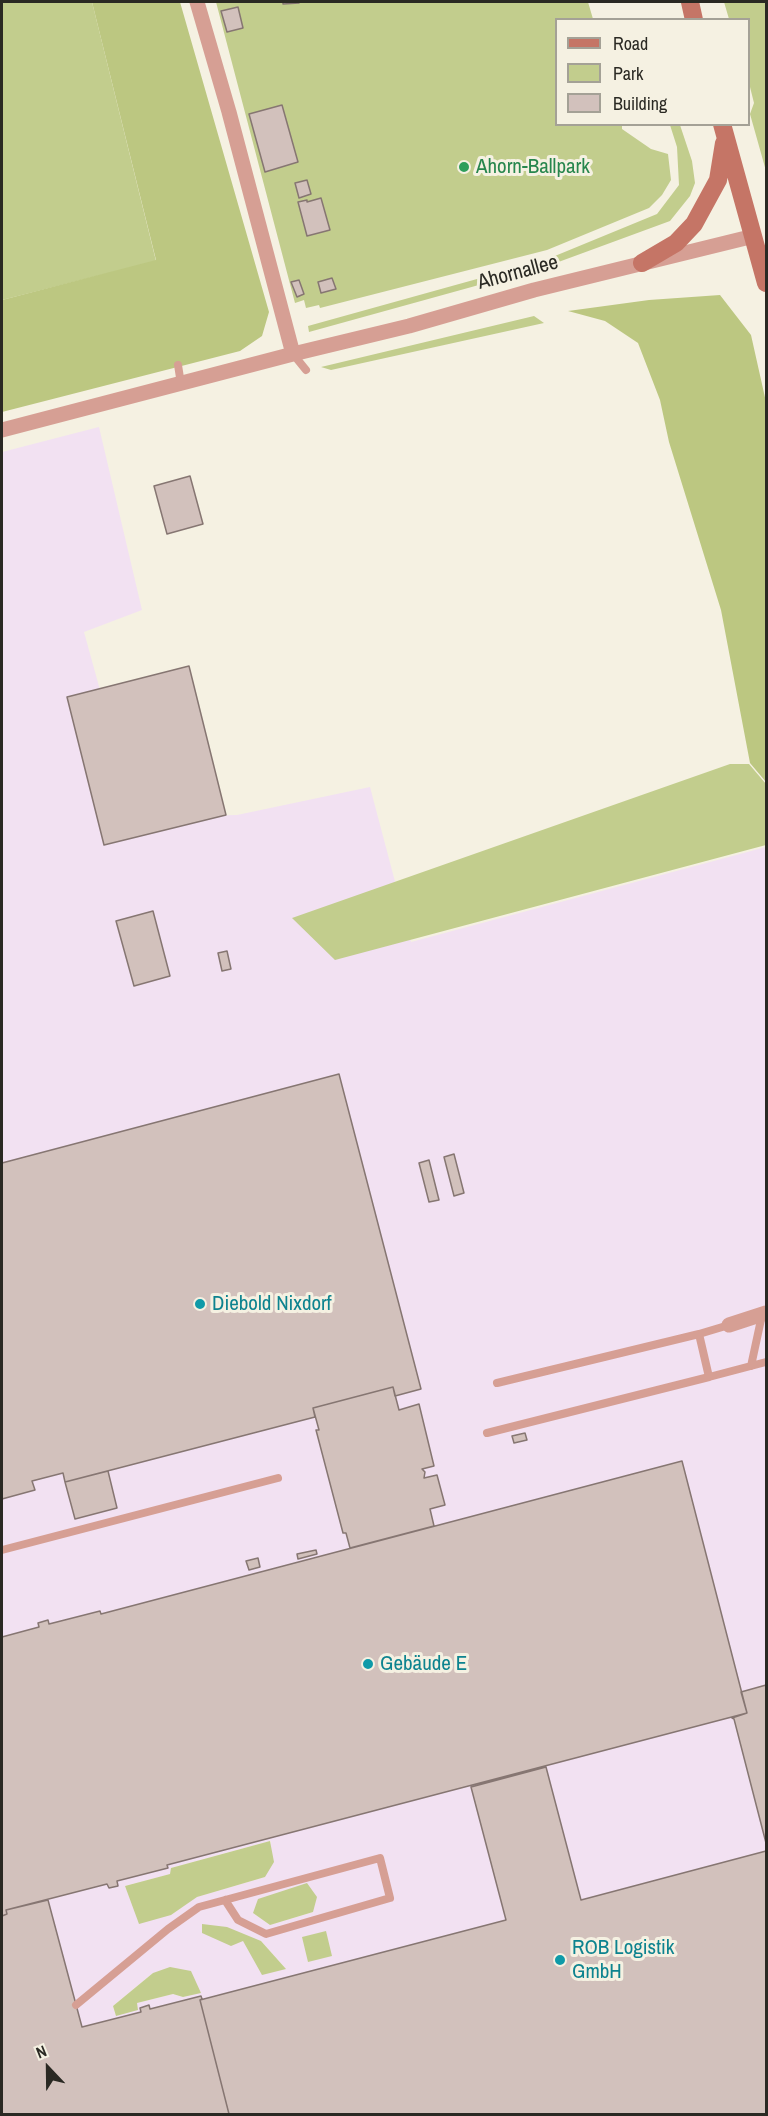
<!DOCTYPE html>
<meta charset="utf-8">
<style>
body{margin:0}
#map{position:relative;width:768px;height:2116px;overflow:hidden;background:#f5f1e2;font-family:"Archivo Narrow",sans-serif}
canvas{display:block}
.frame{position:absolute;inset:0;border:3px solid #2a2923;pointer-events:none}
.legend{position:absolute;left:555px;top:18px;width:195px;height:108px;box-sizing:border-box;background:#f5f1e2;border:2px solid #a4a196;margin:0;padding:8px 10px;list-style:none;font-size:18px;color:#2a2923}
.legend li{display:flex;align-items:center;gap:12px;height:30px}
.legend b{width:30px;border:2px solid #a4a196}
.north{position:absolute;left:18px;top:2038px;width:60px;height:60px;-webkit-text-stroke:4px #f5f1e2;paint-order:stroke;rotate:338deg;font-size:16px;font-weight:700;line-height:24px;text-align:center;color:#2a2923}
.north::after{content:'';display:block;margin:auto;width:21px;height:27px;background:#2a2923;clip-path:polygon(50% 0,100% 100%,50% 72%,0 100%)}
</style>
<div id="map">
<canvas width="768" height="2116"></canvas>
<div class="frame"></div>
<ul class="legend">
<li><b style="height:8px;background:#c57566"></b>Road</li>
<li><b style="height:16px;background:#c2cd8d"></b>Park</li>
<li><b style="height:16px;background:#d2c1bc"></b>Building</li>
</ul>
<div class="north">N</div>
</div>
<script>
const context = document.querySelector('canvas').getContext('2d');
context.lineJoin = 'round';
function paint(path, color) {
  context.fillStyle = color;
  context.fill(path, 'evenodd');
}
function shape(rows) {
  const path = new Path2D();
  for (const r of rows) {
    path.moveTo(r[0], r[1]);
    for (let i = 2; i < r.length; i += 2) path.lineTo(r[i], r[i + 1]);
  }
  return path;
}
function trace(path, color, width, dash) {
  context.strokeStyle = color;
  context.lineWidth = width;
  context.lineCap = dash ? 'butt' : 'round';
  context.setLineDash(dash || []);
  context.stroke(path);
}
function label(font, color, halo, rows, align = 'center') {
  context.font = font + ' "Archivo Narrow",sans-serif';
  context.lineWidth = 6;
  context.setLineDash([]);
  context.textBaseline = 'middle';
  context.strokeStyle = halo;
  context.fillStyle = color;
  for (const [text, x, y, turn = 0] of rows) {
    context.save();
    context.translate(x, y);
    context.rotate((+turn || 0) * Math.PI / 180);
    context.textAlign = isNaN(turn) ? turn : align;
    if (halo) context.strokeText(text, 0, 0);
    context.fillText(text, 0, 0);
    context.restore();
  }
}
paint(shape([
 [99,427,142,610,84,632,135,817,237,815,370,787,411,942,766,847,766,2114,2,2114,2,452],
 [271,1841,265,1877,196,1897,171,1915,125,1886,171,1874,171,1868],
 [313,1912,270,1925,253,1913],
 [243,1941,261,1941,286,1969],
 [153,1973,201,1992,183,1997,173,1994,137,2003,116,2016,113,2006]
]), '#f2e1f2');
paint(shape([
 [2,2,92,2,156,261,2,300],
 [216,2,588,2,593,19,556,20,556,124,622,125,622,129,651,149,668,154,671,180,662,195,649,208,547,250,320,308,319,305,306,308,304,300,295,303],
 [724,2,766,2,766,171,750,114,754,103,749,83,748,20,729,19],
 [670,125,680,125,692,161,695,183,690,196,670,221,553,264,550,258,657,214,679,185,677,147],
 [513,269,515,275,309,332,308,326],
 [534,316,544,323,331,370,321,367],
 [730,764,749,764,766,784,766,845,335,960,292,918],
 [270,1841,274,1862,265,1877,197,1897,171,1915,139,1924,125,1886,170,1874,171,1868],
 [307,1883,317,1897,313,1912,270,1925,253,1913,258,1899],
 [202,1924,227,1927,261,1941,286,1969,262,1975,243,1941,231,1946,202,1933],
 [326,1931,332,1956,308,1962,302,1937],
 [170,1967,191,1971,201,1993,183,1997,173,1994,137,2003,138,2010,116,2016,113,2006,153,1973]
]), '#c2cd8d');
paint(shape([
 [92,2,180,2,269,312,262,336,240,351,2,412,2,300,156,260],
 [720,295,751,335,766,402,766,782,750,763,721,610,669,442,660,400,638,343,605,321,568,311,649,300]
]), '#bcc781');
const building = shape([
 [283,2,299,2,299,3,283,4,283,2],
 [238,7,243,28,227,32,221,11,238,7],
 [282,105,298,162,265,172,249,114,282,105],
 [307,180,311,194,299,198,295,183,307,180],
 [321,198,330,230,307,236,298,202,307,200,307,202,321,198],
 [332,278,336,289,321,293,318,282,332,278],
 [299,280,304,294,297,297,291,282,299,280],
 [190,476,203,524,167,534,154,486,190,476],
 [189,666,226,815,104,845,67,697,189,666],
 [153,911,170,976,134,986,116,921,153,911],
 [227,951,231,969,222,971,218,953,227,951],
 [339,1074,421,1389,395,1396,393,1387,313,1408,315,1417,65,1482,63,1473,32,1481,35,1490,2,1499,2,1163,339,1074],
 [454,1154,464,1193,454,1196,444,1157,454,1154],
 [429,1160,439,1200,429,1202,419,1163,429,1160],
 [393,1387,399,1410,419,1404,434,1466,422,1469,425,1472,424,1478,437,1475,445,1505,430,1509,434,1526,350,1548,346,1533,343,1533,316,1430,319,1430,313,1408,393,1387],
 [525,1433,527,1440,514,1443,512,1436,525,1433],
 [682,1461,747,1713,167,1865,168,1868,117,1881,118,1886,109,1888,107,1884,6,1910,7,1914,2,1916,2,1637,39,1627,38,1623,48,1620,49,1624,100,1611,101,1614,682,1461],
 [108,1471,117,1508,75,1519,65,1482,108,1471],
 [316,1550,317,1554,298,1559,297,1554,316,1550],
 [258,1558,260,1567,249,1570,246,1561,258,1558],
 [766,1685,766,1843,734,1719,732,1718,747,1713,741,1692,766,1685],
 [546,1767,581,1900,766,1851,766,2114,229,2114,200,2000,506,1920,471,1787,546,1767],
 [48,1900,82,2027,141,2012,140,2008,149,2005,150,2009,201,1996,202,1999,200,2000,229,2114,2,2114,2,1916,7,1914,6,1910,48,1900]
]);
paint(building, '#d2c1bc');
trace(building, '#867672', 1.5);
trace(shape([
 [293,354,306,370],
 [178,365,181,384],
 [729,1325,699,1334,709,1377,766,1362],
 [751,1366,762,1315],
 [497,1383,699,1334],
 [487,1433,709,1377],
 [2,1550,278,1478],
 [76,2005,168,1929,199,1907,225,1900,380,1858,390,1898,266,1934,238,1920,225,1900]
]), '#d69f94', 8);
trace(shape([
 [197,2,229,112,293,354,409,326,534,290,754,236],
 [2,430,293,354],
 [729,1325,766,1313]
]), '#d69f94', 15);
trace(shape([
 [690,2,694,20],
 [722,124,766,283],
 [642,263,676,243,694,224,718,180,724,143]
]), '#c57566', 18);
for (const [x, y, r, color] of [
 [464,167,6,"#2e9e5b"],
 [200,1304,6,"#0f9aa8"],
 [368,1664,6,"#0f9aa8"],
 [560,1960,6,"#0f9aa8"]
]) {
  const dot = new Path2D();
  dot.arc(x, y, r, 0, 2 * Math.PI);
  context.fillStyle = color;
  context.fill(dot);
  trace(dot, '#f5f1e2', 2);
}
label('21px', '#27864d', '#f5f1e2', [
 ["Ahorn-Ballpark",476,167]
], 'left');
label('21px', '#2a2923', '#f5f1e2', [
 ["Ahornallee",518,273,-15]
]);
label('21px', '#0d838f', '#f5f1e2', [
 ["Diebold Nixdorf",212,1304],
 ["Gebäude E",380,1664],
 ["ROB Logistik",572,1948],
 ["GmbH",572,1972]
], 'left');
</script>
